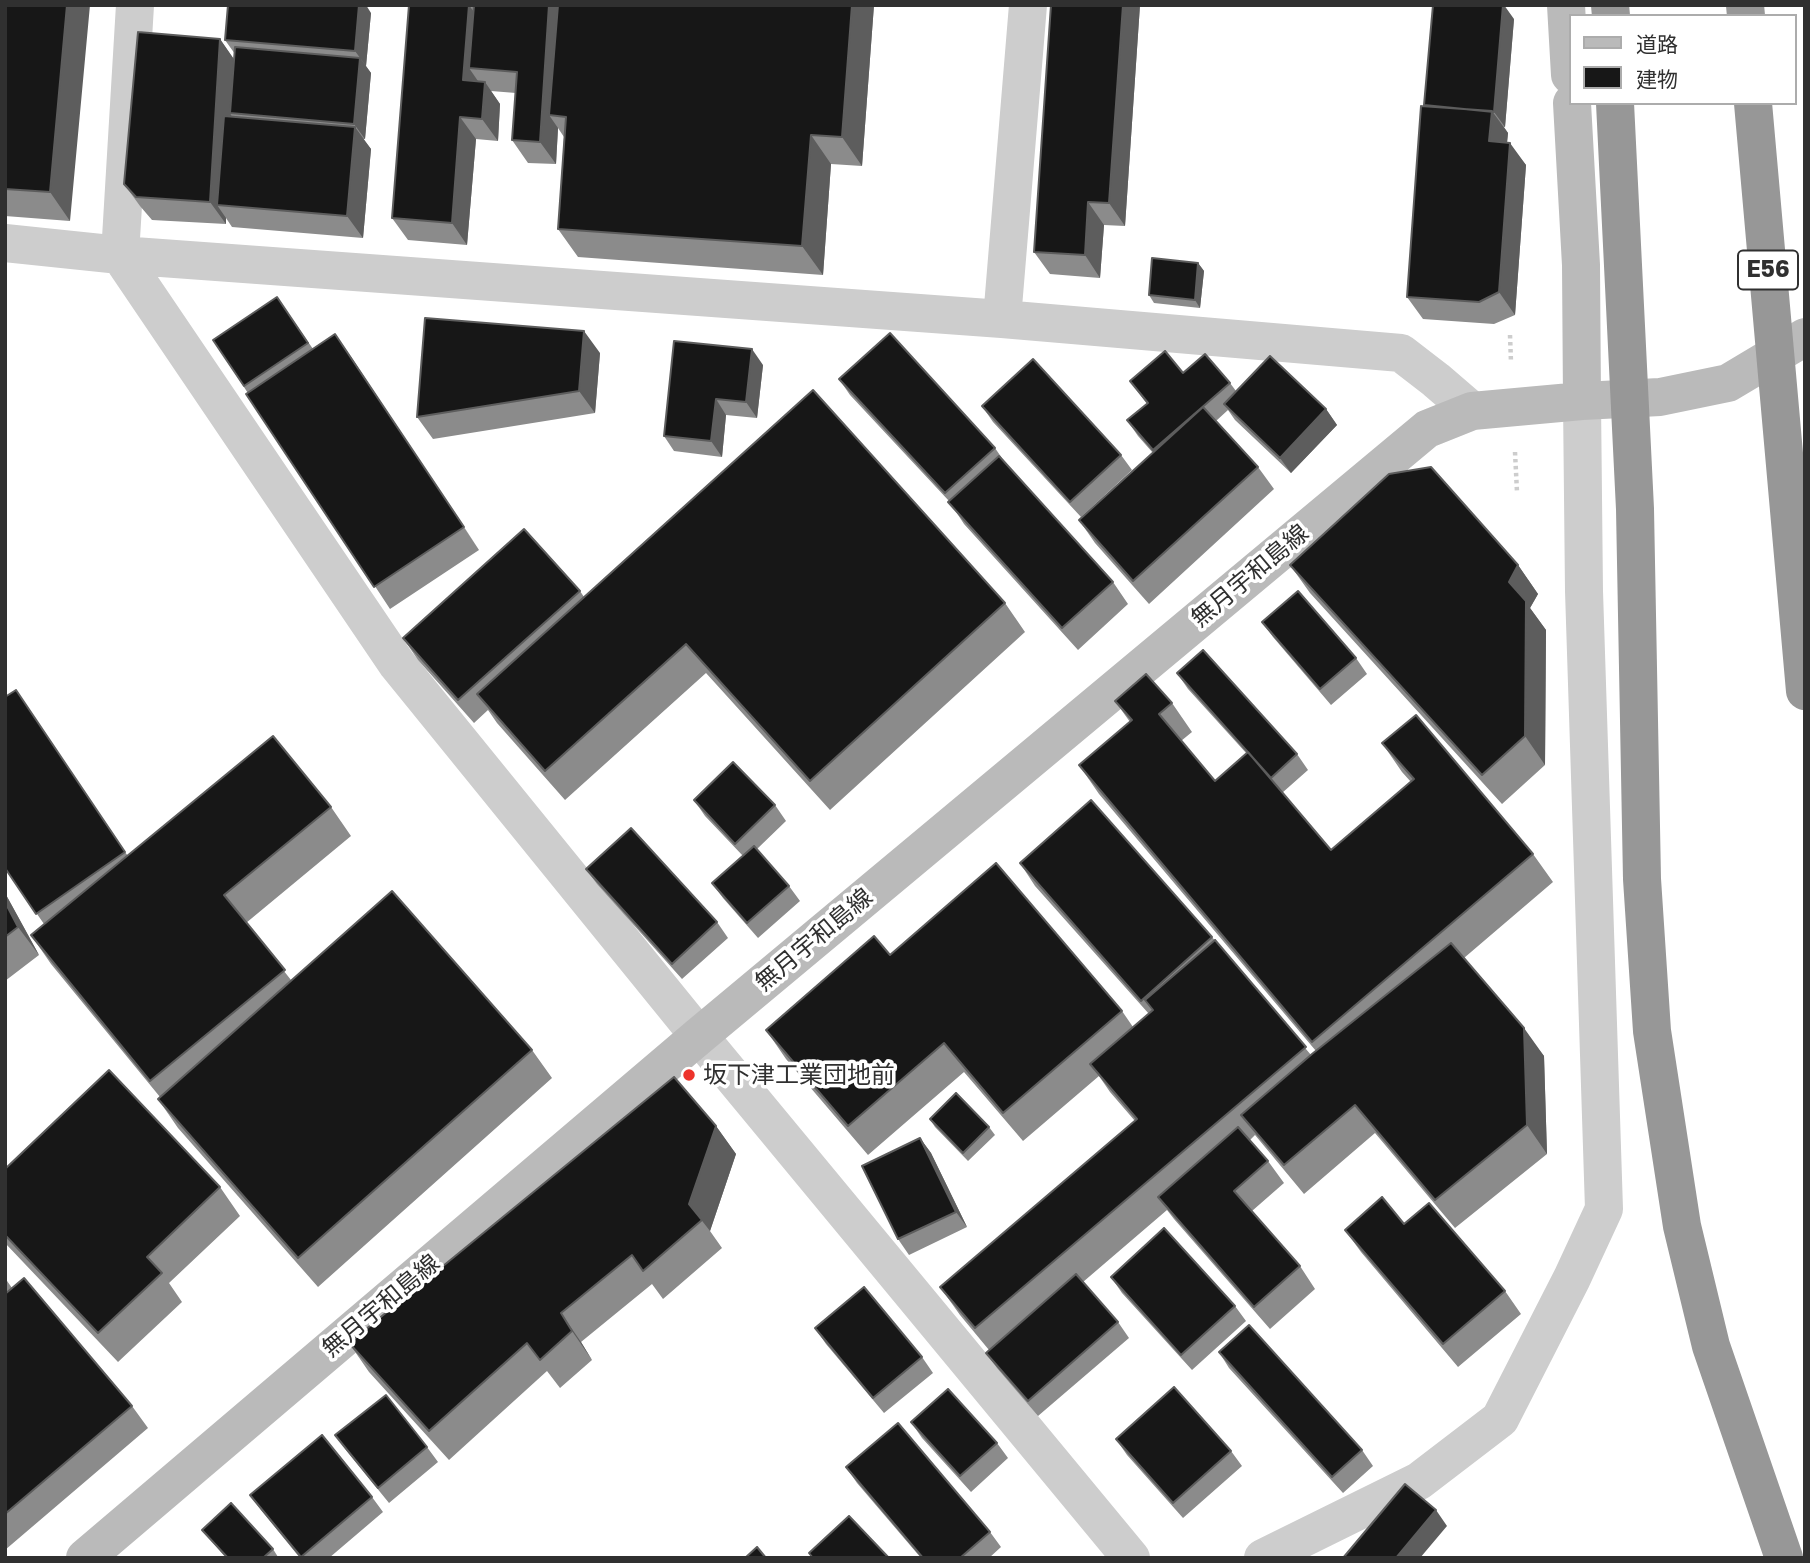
<!DOCTYPE html>
<meta charset="utf-8">
<style>
body{margin:0}
#map{position:relative;width:1810px;height:1563px;overflow:hidden;background:#fff;font-family:"Golos Text","Noto Sans JP",sans-serif}
canvas{display:block}
.frame{position:absolute;inset:0;border:7px solid #303030;pointer-events:none}
.legend{position:absolute;left:1569px;top:14px;width:228px;height:91px;box-sizing:border-box;background:#fff;border:2px solid #acacac;margin:0;padding:9px 12px;list-style:none;font-size:21px;color:#303030}
.legend li{display:flex;align-items:center;gap:14px;height:35px}
.legend b{width:35px;border:2px solid #acacac}
</style>
<div id="map">
<canvas width="1810" height="1563"></canvas>
<div class="frame"></div>
<ul class="legend">
<li><b style="height:9px;background:#bababa"></b>道路</li>
<li><b style="height:19px;background:#171717"></b>建物</li>
</ul>
</div>
<script>
const context = document.querySelector('canvas').getContext('2d');
context.lineJoin = 'round';
function shape(rows) {
  const path = new Path2D();
  for (const r of rows) {
    path.moveTo(r[0], r[1]);
    for (let i = 2; i < r.length; i += 2) path.lineTo(r[i], r[i + 1]);
  }
  return path;
}
function trace(path, color, width, dash) {
  context.strokeStyle = color;
  context.lineWidth = width;
  context.lineCap = dash ? 'butt' : 'round';
  context.setLineDash(dash || []);
  context.stroke(path);
}
function paint(path, color) {
  context.fillStyle = color;
  context.fill(path, 'evenodd');
}
function label(font, color, halo, rows, align = 'center') {
  context.font = font + ' "Golos Text","Noto Sans JP",sans-serif';
  context.lineWidth = 7;
  context.setLineDash([]);
  context.textBaseline = 'middle';
  context.strokeStyle = halo;
  context.fillStyle = color;
  for (const [text, x, y, turn = 0] of rows) {
    context.save();
    context.translate(x, y);
    context.rotate((+turn || 0) * Math.PI / 180);
    context.textAlign = isNaN(turn) ? turn : align;
    if (halo) context.strokeText(text, 0, 0);
    context.fillText(text, 0, 0);
    context.restore();
  }
}
trace(shape([
 [1510,335,1511,362],
 [1515,452,1517,492]
]), '#cdcdcd', 4.5, [3.5, 3.5]);
trace(shape([
 [135,5,120,255,397,664,699,1036,1131,1558],
 [5,243,120,255,1002,319,1401,353,1436,380,1472,411],
 [1002,319,1028,5],
 [1263,1558,1419,1481,1500,1419,1572,1278,1604,1209,1584,591,1582,401]
]), '#cdcdcd', 38);
trace(shape([
 [1566,5,1570,75],
 [1572,103,1581,265,1582,401],
 [85,1558,699,1036,1427,429,1472,411,1582,401,1660,397,1728,383,1805,337]
]), '#bababa', 38);
trace(shape([
 [1610,5,1611,16],
 [1745,5,1746,16],
 [1615,103,1635,509,1642,879,1652,1031,1682,1226,1711,1346,1784,1558],
 [1753,103,1805,691]
]), '#979797', 38);
paint(shape([
 [5,5,70,221,5,216],
 [409,5,874,5,862,166,831,164,823,275,578,257,558,229,564,137,558,128,556,164,528,163,512,140,516,93,491,91,500,104,498,141,476,139,467,245,408,240,392,218],
 [1051,5,1140,5,1125,226,1104,225,1100,278,1050,274,1034,252],
 [371,13,366,66,371,73,365,139,363,139,371,149,363,238,232,227,226,218,226,224,152,220,140,206,124,184,220,39,234,60,235,54,225,40],
 [1514,19,1505,127,1504,127,1508,133,1507,142,1526,165,1515,315,1494,324,1423,319,1407,297,1424,106],
 [1198,263,1204,271,1200,308,1154,303,1149,295],
 [277,297,313,349,351,357,479,550,390,609,213,340],
 [600,353,595,413,433,439,417,417],
 [763,365,757,418,726,415,722,457,674,451,664,436],
 [1183,373,1230,383,1236,391,1326,409,1337,425,1291,473,1235,420,1228,410,1216,421,1258,467,1274,489,1149,604,1095,543,1079,520,1153,453,1138,436,1127,420,1147,404,1130,381],
 [839,379,995,448,1006,464,1113,582,1128,604,1078,650,964,524,949,501,850,395],
 [982,406,1121,455,1132,470,1081,517,993,422],
 [1290,565,1518,565,1538,594,1530,608,1546,630,1545,765,1502,804,1310,593],
 [580,591,584,597,1005,603,1025,632,830,810,706,673,565,800,497,723,488,710,474,723,418,660,403,638],
 [1262,622,1356,658,1367,674,1331,705,1273,637],
 [1177,673,1297,754,1308,770,1282,793,1331,850,1411,782,1402,772,1382,743,1533,854,1553,882,1464,958,1544,1056,1547,1154,1455,1228,1375,1133,1304,1194,1255,1135,1250,1140,1268,1161,1284,1183,1252,1211,1300,1266,1315,1289,1270,1329,1174,1219,1167,1210,1083,1282,1118,1322,1129,1338,1038,1416,997,1368,986,1353,989,1350,960,1315,940,1287,1135,1121,1110,1092,1099,1076,1023,1141,964,1072,868,1155,786,1059,766,1030,890,955,1122,1011,1133,1027,1149,1014,1035,886,1020,863,1212,937,1311,1055,1316,1051,1099,794,1079,765,1130,722,1115,701,1172,703,1192,732,1181,741,1215,781,1247,754,1188,689],
 [5,697,128,856,331,807,351,836,246,923,291,980,532,1050,552,1078,318,1287,178,1128,158,1099,160,1097,51,964,31,935,44,924,5,868],
 [694,800,775,805,786,821,757,849,789,886,800,901,758,938,723,898,712,883,743,856,705,816],
 [586,869,717,922,728,938,682,979,597,884],
 [5,893,39,955,5,981],
 [930,1119,989,1127,995,1135,968,1161,935,1127],
 [716,1126,736,1154,710,1231,722,1248,663,1299,652,1284,581,1342,592,1360,560,1388,547,1371,449,1460,369,1372,349,1343],
 [920,1138,931,1153,967,1227,909,1255,898,1239],
 [5,1169,220,1187,240,1216,169,1283,182,1302,118,1362,5,1243],
 [1404,1224,1505,1291,1521,1314,1458,1367,1361,1252,1345,1230],
 [1111,1277,1235,1306,1246,1321,1192,1370,1122,1293],
 [5,1278,12,1288,132,1406,148,1428,5,1550],
 [815,1328,922,1357,933,1373,884,1413,826,1344],
 [1219,1352,1362,1450,1373,1466,1343,1493,1229,1368],
 [911,1422,997,1443,1008,1458,971,1492,922,1438],
 [335,1435,427,1447,438,1462,389,1503,346,1450],
 [1116,1439,1231,1451,1242,1466,1183,1518,1127,1455],
 [846,1467,990,1532,1001,1547,989,1558,921,1558,857,1483],
 [250,1495,372,1497,383,1512,329,1558,300,1558,261,1510],
 [202,1530,273,1549,278,1557,277,1558,226,1558]
]), '#8b8b8b');
paint(shape([
 [67,5,90,5,70,221,50,192],
 [359,5,366,5,371,13,366,66,355,51],
 [469,5,485,28,469,68,480,84,463,80],
 [549,5,567,5,549,115,558,128,556,164,540,142],
 [852,5,874,5,862,166,842,137],
 [1123,5,1140,5,1125,226,1109,203],
 [1503,5,1504,5,1514,19,1505,127,1494,112],
 [220,39,236,62,230,113,232,117,217,205,226,218,226,224,210,202],
 [360,58,371,73,365,139,354,124],
 [485,82,500,104,498,141,482,119],
 [1492,111,1508,133,1505,164,1489,141],
 [460,117,476,139,467,245,452,223],
 [355,127,371,149,363,238,347,216],
 [811,135,831,164,823,275,802,246],
 [1510,143,1526,165,1515,315,1499,292],
 [1088,202,1104,225,1100,278,1085,255],
 [1198,263,1204,271,1200,308,1195,300],
 [584,331,600,353,595,413,579,391],
 [335,334,351,357,479,550,464,527],
 [752,349,763,365,757,418,746,402],
 [716,399,726,415,722,457,711,441],
 [1326,409,1337,425,1291,473,1280,458],
 [1518,565,1538,594,1530,608,1546,630,1545,765,1525,736,1509,582],
 [5,893,39,955,18,927,5,902],
 [1524,1028,1544,1056,1547,1154,1527,1125],
 [716,1126,736,1154,710,1231,689,1204],
 [920,1138,931,1153,967,1227,956,1212],
 [561,1313,581,1342,592,1360,572,1331],
 [1436,1510,1447,1526,1420,1558,1396,1558]
]), '#5d5d5d');
const building = shape([
 [5,5,67,5,50,192,5,189,5,5],
 [228,5,359,5,355,51,225,40,228,5],
 [409,5,469,5,463,80,485,82,482,119,460,117,452,223,392,218,409,5],
 [474,5,549,5,540,142,512,140,517,72,469,68,474,5],
 [558,5,852,5,842,137,811,135,802,246,558,229,566,117,549,115,558,5],
 [1051,5,1123,5,1109,203,1088,202,1085,255,1034,252,1051,5],
 [1433,5,1503,5,1494,112,1424,105,1433,5],
 [138,32,220,39,210,202,136,197,124,184,138,32],
 [235,47,360,58,354,124,230,113,235,47],
 [1421,106,1492,111,1489,141,1510,143,1499,292,1479,302,1407,297,1421,106],
 [224,116,355,127,347,216,217,205,224,116],
 [1152,258,1198,263,1195,300,1149,295,1152,258],
 [277,297,308,343,244,386,213,340,277,297],
 [425,318,584,331,579,391,417,417,425,318],
 [890,333,995,448,945,493,839,379,890,333],
 [335,334,464,527,374,587,246,394,335,334],
 [674,341,752,349,746,402,716,399,711,441,664,436,674,341],
 [1165,351,1183,373,1205,354,1230,383,1153,450,1127,420,1148,403,1130,381,1165,351],
 [1270,356,1326,409,1280,458,1224,404,1270,356],
 [1033,359,1121,455,1070,502,982,406,1033,359],
 [813,390,1005,603,810,781,686,644,545,771,477,694,813,390],
 [1203,407,1258,467,1133,581,1079,520,1203,407],
 [999,456,1113,582,1062,628,948,502,999,456],
 [1431,467,1518,565,1509,582,1526,601,1525,736,1482,775,1290,565,1389,474,1431,467],
 [524,529,580,591,458,700,403,638,524,529],
 [1298,591,1356,658,1320,689,1262,622,1298,591],
 [1203,650,1297,754,1271,778,1177,673,1203,650],
 [1146,674,1172,703,1159,714,1215,781,1248,752,1331,850,1414,779,1382,743,1416,715,1533,854,1312,1042,1079,765,1132,720,1115,701,1146,674],
 [16,690,125,852,36,914,5,868,5,697,16,690],
 [273,736,331,807,224,895,285,970,150,1081,31,935,273,736],
 [733,762,775,805,735,844,694,800,733,762],
 [1091,800,1212,937,1141,1001,1020,863,1091,800],
 [631,828,717,922,672,964,586,869,631,828],
 [754,846,789,886,747,923,712,883,754,846],
 [996,863,1122,1011,1003,1113,944,1043,848,1126,766,1030,874,936,890,955,996,863],
 [392,891,532,1050,298,1258,158,1099,392,891],
 [5,902,18,927,5,937,5,902],
 [1215,940,1306,1047,975,1328,940,1287,1137,1119,1090,1064,1153,1010,1145,1000,1215,940],
 [1451,943,1524,1028,1527,1125,1435,1200,1355,1105,1284,1165,1241,1115,1312,1054,1451,943],
 [109,1070,220,1187,147,1257,162,1273,98,1333,5,1235,5,1169,109,1070],
 [674,1077,716,1126,689,1204,702,1220,643,1271,632,1255,561,1313,572,1331,540,1360,527,1343,429,1431,349,1343,674,1077],
 [956,1093,989,1127,963,1153,930,1119,956,1093],
 [1238,1127,1268,1161,1234,1191,1300,1266,1254,1307,1158,1197,1238,1127],
 [920,1138,956,1212,898,1239,862,1166,920,1138],
 [1382,1197,1404,1224,1429,1203,1505,1291,1443,1344,1345,1230,1382,1197],
 [1164,1228,1235,1306,1181,1355,1111,1277,1164,1228],
 [1076,1274,1118,1322,1028,1401,986,1353,1076,1274],
 [24,1278,132,1406,5,1514,5,1294,24,1278],
 [864,1287,922,1357,873,1398,815,1328,864,1287],
 [1249,1325,1362,1450,1332,1477,1219,1352,1249,1325],
 [1174,1387,1231,1451,1173,1503,1116,1439,1174,1387],
 [948,1389,997,1443,960,1476,911,1422,948,1389],
 [386,1395,427,1447,378,1488,335,1435,386,1395],
 [898,1423,990,1532,960,1558,923,1558,846,1467,898,1423],
 [322,1435,372,1497,301,1557,250,1495,322,1435],
 [1405,1484,1436,1510,1396,1558,1343,1558,1405,1484],
 [231,1503,273,1549,263,1558,228,1558,202,1530,231,1503],
 [849,1516,889,1558,813,1558,809,1553,849,1516],
 [757,1547,766,1558,745,1558,757,1547]
]);
paint(building, '#171717');
trace(building, '#5d5d5d', 2);
for (const [x, y, r, color] of [
 [689,1075,7,"#ed332b"]
]) {
  const dot = new Path2D();
  dot.arc(x, y, r, 0, 2 * Math.PI);
  context.fillStyle = color;
  context.fill(dot);
  trace(dot, '#fff', 2.5);
}
for (const [x, y, w] of [
 [1768,270,60]
]) {
  const box = new Path2D();
  box.roundRect(x - w / 2, y - 19.5, w, 39, 5);
  context.fillStyle = '#fff';
  context.fill(box);
  trace(box, '#303030', 2);
}
label('bold 23px', '#303030', null, [
 ["E56",1768,270]
]);
label('24px', '#303030', '#fff', [
 ["無月宇和島線",1250,576,-40],
 ["無月宇和島線",814,940,-40],
 ["無月宇和島線",381,1306,-40]
]);
label('24px', '#303030', '#fff', [
 ["坂下津工業団地前",703,1075]
], 'left');
</script>
